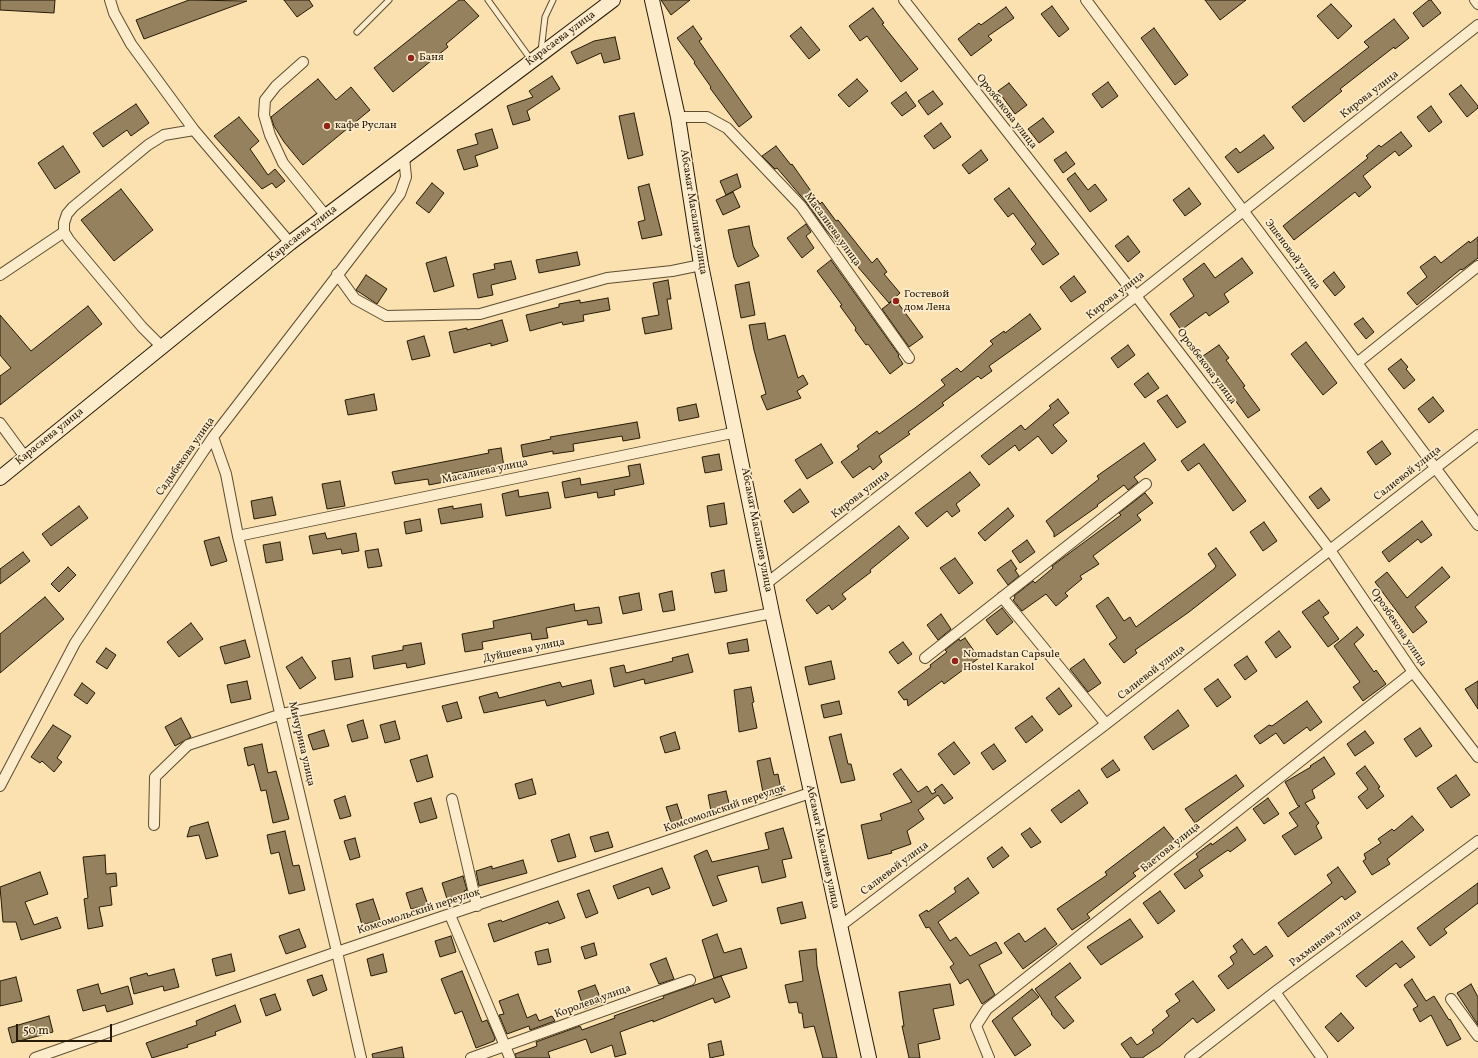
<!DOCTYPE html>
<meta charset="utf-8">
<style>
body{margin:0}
#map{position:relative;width:1478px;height:1058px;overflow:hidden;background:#fbe1b0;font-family:Vollkorn,serif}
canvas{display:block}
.scale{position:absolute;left:16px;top:1024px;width:96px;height:18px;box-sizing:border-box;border:2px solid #271a06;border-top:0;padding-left:5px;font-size:12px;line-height:14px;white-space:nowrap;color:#271a06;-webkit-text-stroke:3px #fceccc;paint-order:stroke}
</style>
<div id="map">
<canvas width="1478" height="1058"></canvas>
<div class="scale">50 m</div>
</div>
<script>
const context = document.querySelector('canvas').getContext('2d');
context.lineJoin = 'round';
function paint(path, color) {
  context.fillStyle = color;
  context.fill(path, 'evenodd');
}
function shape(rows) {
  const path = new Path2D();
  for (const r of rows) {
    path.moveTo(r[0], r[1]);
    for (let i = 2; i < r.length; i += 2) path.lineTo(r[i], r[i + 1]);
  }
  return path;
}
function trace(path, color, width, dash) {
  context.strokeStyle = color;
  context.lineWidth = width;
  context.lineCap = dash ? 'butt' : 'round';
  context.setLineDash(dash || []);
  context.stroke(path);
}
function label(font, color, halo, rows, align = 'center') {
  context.font = font + ' Vollkorn,serif';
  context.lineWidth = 3.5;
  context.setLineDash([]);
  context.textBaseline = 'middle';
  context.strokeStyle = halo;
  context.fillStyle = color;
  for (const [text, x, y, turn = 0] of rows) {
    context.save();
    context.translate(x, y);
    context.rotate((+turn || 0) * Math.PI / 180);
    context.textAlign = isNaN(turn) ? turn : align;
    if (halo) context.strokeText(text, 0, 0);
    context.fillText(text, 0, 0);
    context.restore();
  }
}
const building = shape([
 [0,0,55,0,54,13,0,10,0,0],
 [189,0,247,1,144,39,136,20,189,0],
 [284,0,309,0,313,6,297,17,284,0],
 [459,0,464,0,479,16,446,44,448,47,393,92,374,68,459,0],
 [661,0,690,0,671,15,661,0],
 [1205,0,1246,0,1220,20,1205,0],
 [1429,0,1431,0,1441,13,1423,27,1413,13,1429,0],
 [1331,4,1352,26,1338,39,1317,16,1331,4],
 [1052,6,1069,29,1059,37,1041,14,1052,6],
 [1006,7,1014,18,988,36,992,40,971,56,958,39,979,23,981,25,1006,7],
 [873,8,884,23,882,24,918,69,901,82,867,36,860,41,849,26,873,8],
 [1394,19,1409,38,1395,49,1394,47,1340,89,1342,91,1304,122,1292,107,1369,47,1364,42,1394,19],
 [693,26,702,39,699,41,752,117,739,127,710,88,711,87,694,63,695,62,677,38,693,26],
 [801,27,820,50,809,59,790,36,801,27],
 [1154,28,1188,75,1175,85,1141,38,1154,28],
 [615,37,620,59,604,63,601,53,577,64,571,52,594,41,615,37],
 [552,76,560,89,527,111,530,120,513,125,507,106,533,97,529,91,552,76],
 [318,79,336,100,351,87,370,110,303,165,284,142,274,126,271,117,318,79],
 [857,79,868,91,849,107,838,95,857,79],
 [1108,82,1118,96,1102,108,1092,94,1108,82],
 [1009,83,1027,105,1015,114,998,91,1009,83],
 [1461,85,1478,106,1478,108,1467,117,1449,94,1461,85],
 [933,91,943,104,928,115,918,101,933,91],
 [906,92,916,106,902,116,891,103,906,92],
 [136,104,149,123,131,136,127,130,103,147,93,133,136,104],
 [1431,106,1442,122,1429,132,1417,117,1431,106],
 [634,113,643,155,628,159,619,116,634,113],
 [239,117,259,141,250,149,268,175,275,169,285,181,276,188,272,183,262,189,214,136,239,117],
 [1043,118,1054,132,1039,143,1028,129,1043,118],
 [941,123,951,137,934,149,924,136,941,123],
 [492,129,498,148,475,156,478,166,464,170,457,150,478,144,475,134,492,129],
 [1401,132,1412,146,1399,156,1395,151,1363,176,1371,187,1359,197,1355,192,1294,240,1283,226,1368,158,1366,156,1379,145,1381,147,1401,132],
 [1264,135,1274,148,1238,173,1225,157,1236,148,1240,153,1264,135],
 [63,146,80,172,55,189,38,163,63,146],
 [776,146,791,165,792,164,820,204,822,202,836,221,838,220,872,263,877,258,887,272,884,274,900,293,889,303,826,230,806,202,777,168,775,169,762,156,776,146],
 [981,150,988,160,969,174,962,165,981,150],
 [1066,152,1075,164,1063,173,1054,160,1066,152],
 [1075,173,1088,190,1095,184,1107,200,1090,212,1067,179,1075,173],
 [737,174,741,187,726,195,720,181,737,174],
 [432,183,444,193,429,213,416,203,432,183],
 [649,184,662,235,642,239,638,222,645,220,638,187,649,184],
 [1009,188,1059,254,1043,265,1031,249,1036,244,1013,213,1008,217,994,199,1009,188],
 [1189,188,1201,204,1185,216,1173,200,1189,188],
 [121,189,153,230,114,261,81,220,121,189],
 [733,192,740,207,723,215,716,200,733,192],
 [806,224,811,232,806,236,814,248,802,258,787,238,806,224],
 [749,226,753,246,759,256,738,267,734,258,728,230,749,226],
 [1128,236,1140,252,1128,262,1115,246,1128,236],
 [1478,237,1478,258,1462,270,1461,269,1417,305,1407,293,1427,277,1420,267,1435,256,1441,263,1469,241,1470,243,1478,237],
 [577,252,580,265,539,273,536,260,577,252],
 [446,257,454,286,434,292,426,263,446,257],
 [1242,258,1253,273,1224,294,1229,302,1209,316,1206,312,1181,330,1170,314,1194,296,1183,279,1204,263,1215,278,1242,258],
 [831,260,899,355,898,356,903,364,890,374,868,344,866,345,855,330,856,328,840,306,842,305,817,271,831,260],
 [511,261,516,279,491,285,493,295,478,298,473,274,495,269,494,264,511,261],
 [1334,272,1345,287,1335,296,1323,281,1334,272],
 [366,275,387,289,377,304,356,290,366,275],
 [1074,276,1086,292,1071,302,1060,287,1074,276],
 [668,280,671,299,667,299,672,329,645,334,642,318,659,315,653,283,668,280],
 [749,282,755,315,741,318,735,285,749,282],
 [608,298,610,310,583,315,584,321,563,325,562,322,530,331,526,315,559,307,559,304,580,300,580,303,608,298],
 [895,299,923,337,909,347,882,309,895,299],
 [88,306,102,324,0,405,0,376,11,368,0,355,0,315,31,351,88,306],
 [1030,314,1041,329,989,366,992,371,981,379,978,376,942,403,944,405,908,432,910,434,879,456,882,462,873,470,870,466,853,478,841,462,859,449,857,446,877,431,879,434,915,408,945,385,941,380,957,368,961,372,993,344,990,341,1004,331,1005,333,1030,314],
 [1363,318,1374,332,1366,339,1354,324,1363,318],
 [502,320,508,341,491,346,491,343,454,353,449,332,467,328,467,330,502,320],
 [765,323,768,340,785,335,798,378,803,375,808,384,797,391,801,398,767,410,761,396,766,394,754,350,749,325,765,323],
 [424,336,430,356,412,360,407,341,424,336],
 [1306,342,1337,383,1323,395,1291,354,1306,342],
 [1128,345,1135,355,1118,368,1111,358,1128,345],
 [1219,345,1229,358,1226,360,1245,386,1243,387,1260,410,1248,418,1203,356,1219,345],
 [1401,359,1408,367,1406,369,1415,380,1404,389,1388,369,1401,359],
 [1148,373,1159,388,1145,398,1134,384,1148,373],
 [374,394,377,410,348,415,345,400,374,394],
 [1167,395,1186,422,1177,428,1157,401,1167,395],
 [1433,397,1444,411,1429,423,1418,409,1433,397],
 [1058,399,1069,413,1053,425,1067,441,1052,454,1038,436,1019,451,1015,445,989,465,981,456,1021,425,1025,430,1051,408,1049,406,1058,399],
 [696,404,699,417,679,421,677,408,696,404],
 [637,422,640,438,623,441,622,436,573,444,574,451,553,454,553,451,523,457,521,445,551,439,550,437,637,422],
 [1382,441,1391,454,1376,465,1367,452,1382,441],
 [1144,443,1156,460,1134,477,1138,482,1128,490,1124,485,1097,505,1098,506,1054,537,1054,533,1046,521,1099,479,1097,476,1144,443],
 [821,444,833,463,807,479,795,460,821,444],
 [1204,444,1246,501,1233,511,1199,463,1188,471,1181,461,1204,444],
 [501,448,504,467,492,469,491,466,443,475,444,482,429,485,428,479,395,484,392,472,489,453,488,450,501,448],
 [719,454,722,470,705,473,702,457,719,454],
 [640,464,644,484,614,490,615,495,598,498,597,492,565,498,562,482,580,478,581,485,630,476,628,466,640,464],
 [970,472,980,485,956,504,960,511,952,517,947,511,927,527,915,513,970,472],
 [340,481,345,506,327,509,322,484,340,481],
 [1321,488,1330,500,1318,509,1309,497,1321,488],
 [800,489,809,502,793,513,784,501,800,489],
 [518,490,519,497,548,492,551,508,506,516,502,494,518,490],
 [1145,493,1153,503,1137,515,1141,520,1093,556,1099,564,1080,576,1082,579,1065,593,1068,596,1056,606,1046,594,1022,611,1013,600,1015,598,1014,596,1033,581,1035,583,1053,568,1052,566,1121,515,1119,513,1145,493],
 [272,497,276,515,254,519,251,501,272,497],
 [724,503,727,524,710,527,707,506,724,503],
 [481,504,483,517,441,524,438,509,453,506,453,509,481,504],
 [79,506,88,518,51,546,42,534,79,506],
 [1008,508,1014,516,985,541,978,533,1008,508],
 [420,519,422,531,406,534,404,522,420,519],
 [1422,521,1432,535,1421,543,1418,539,1389,562,1382,552,1422,521],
 [1264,522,1277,541,1263,551,1250,532,1264,522],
 [899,526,909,538,870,570,871,572,842,594,846,599,832,610,829,605,817,614,806,600,899,526],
 [325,533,327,539,356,533,359,551,342,554,341,549,313,554,309,536,325,533],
 [219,537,227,561,211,566,204,541,219,537],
 [1027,540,1035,552,1020,563,1012,551,1027,540],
 [280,542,283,560,266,563,263,545,280,542],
 [1216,548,1236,575,1189,612,1135,650,1137,653,1124,663,1109,644,1117,638,1096,606,1108,597,1124,621,1130,617,1136,627,1214,569,1216,566,1208,554,1216,548],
 [378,549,382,566,368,568,365,551,378,549],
 [23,552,30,561,0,584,0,569,23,552],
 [955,558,973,583,959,594,940,568,955,558],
 [1011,560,1017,569,1015,570,1019,576,1008,585,997,570,1011,560],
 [68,567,76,575,59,592,51,584,68,567],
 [1442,567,1450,577,1415,607,1427,622,1413,633,1375,582,1387,572,1407,598,1442,567],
 [724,570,727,591,715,593,711,573,724,570],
 [672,591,675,610,663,612,659,594,672,591],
 [639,593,642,610,623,614,619,597,639,593],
 [45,597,64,619,0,673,0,634,45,597],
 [1319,600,1329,613,1323,617,1339,639,1328,647,1302,612,1319,600],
 [574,604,575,611,599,607,602,623,588,625,587,620,546,628,548,638,532,640,531,633,482,642,483,649,465,652,462,634,494,628,493,621,574,604],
 [1002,608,1013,622,997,635,986,620,1002,608],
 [941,614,951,629,938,640,927,625,941,614],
 [191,623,203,639,179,657,167,642,191,623],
 [1357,627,1364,635,1354,644,1374,672,1376,670,1386,684,1363,701,1353,687,1360,682,1334,646,1357,627],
 [1279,631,1291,647,1276,658,1265,642,1279,631],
 [965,638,979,658,944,684,942,681,908,706,907,699,904,700,898,692,931,667,930,665,947,652,945,650,959,639,960,641,965,638],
 [747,639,749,651,729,654,727,643,747,639],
 [245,640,250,657,225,664,220,647,245,640],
 [903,642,912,654,898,664,889,652,903,642],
 [421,643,425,664,407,668,406,663,374,669,372,656,403,650,403,646,421,643],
 [106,648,116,655,107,669,96,662,106,648],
 [688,654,693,672,645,684,644,679,614,687,610,668,624,665,626,673,673,661,672,658,688,654],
 [1247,656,1257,671,1245,680,1234,665,1247,656],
 [302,657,316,678,300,689,286,667,302,657],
 [350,658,353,677,335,680,332,661,350,658],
 [1084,659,1101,683,1088,692,1070,669,1084,659],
 [831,661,835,679,809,685,805,667,831,661],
 [1218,679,1231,697,1217,707,1204,689,1218,679],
 [591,680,594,694,547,706,545,700,484,713,479,697,497,692,499,698,560,682,562,687,591,680],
 [247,681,251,699,231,703,227,685,247,681],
 [1478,681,1478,709,1465,689,1478,681],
 [82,683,95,693,87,704,74,695,82,683],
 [751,687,754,702,752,703,757,728,739,732,734,690,751,687],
 [1059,688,1072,706,1059,715,1046,698,1059,688],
 [839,701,842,714,824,718,821,705,839,701],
 [1307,701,1322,722,1310,731,1307,727,1284,744,1276,733,1260,744,1254,736,1269,725,1272,726,1307,701],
 [457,702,462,718,447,722,442,706,457,702],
 [1178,710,1189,726,1153,750,1144,737,1178,710],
 [1032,716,1043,730,1026,743,1015,728,1032,716],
 [181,718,191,737,175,746,165,727,181,718],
 [363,720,368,738,352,742,347,725,363,720],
 [395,721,400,739,385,743,380,725,395,721],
 [53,725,71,736,57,758,62,762,54,772,42,761,40,763,31,757,53,725],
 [1420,728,1432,746,1416,757,1404,739,1420,728],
 [324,730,329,746,313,750,308,735,324,730],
 [1365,731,1374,743,1355,756,1347,744,1365,731],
 [675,732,680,749,665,753,660,737,675,732],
 [841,734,848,764,851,764,855,780,841,783,829,737,841,734],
 [954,742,970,763,954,775,938,754,954,742],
 [262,744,268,773,276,771,289,819,273,823,266,790,261,791,254,764,248,766,244,748,262,744],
 [994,744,1006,761,993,770,981,753,994,744],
 [427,755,433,777,417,782,410,760,427,755],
 [1324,757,1335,774,1312,790,1315,798,1305,803,1319,823,1316,826,1322,838,1295,855,1282,836,1298,826,1289,813,1300,806,1298,806,1285,782,1311,767,1310,766,1324,757],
 [770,758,774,775,778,774,782,794,764,798,757,761,770,758],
 [1113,760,1120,770,1107,778,1101,769,1113,760],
 [1365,766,1380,787,1378,788,1384,796,1367,809,1358,797,1368,789,1356,773,1365,766],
 [901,769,918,792,927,786,932,794,936,792,934,790,942,784,953,798,944,804,938,795,918,810,924,819,907,831,911,844,891,851,892,853,868,859,861,825,882,820,880,814,912,802,893,774,901,769],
 [1236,775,1244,786,1195,823,1185,809,1236,775],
 [1456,775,1470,795,1451,808,1437,788,1456,775],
 [532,779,536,794,519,799,515,784,532,779],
 [1079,790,1088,803,1061,823,1051,810,1079,790],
 [726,791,730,807,711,811,708,795,726,791],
 [345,796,351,816,340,819,334,800,345,796],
 [431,798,437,818,420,823,414,803,431,798],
 [1268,798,1279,814,1264,824,1253,809,1268,798],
 [677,804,683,822,672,825,666,807,677,804],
 [1412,816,1424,830,1387,859,1390,864,1372,875,1363,861,1366,859,1364,854,1381,843,1378,839,1392,829,1394,831,1412,816],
 [208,822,218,856,206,859,199,835,187,837,190,827,208,822],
 [1164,827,1176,842,1133,873,1136,876,1087,914,1090,918,1072,930,1057,909,1107,875,1105,872,1164,827],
 [1237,827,1246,840,1230,852,1228,850,1199,870,1203,876,1185,889,1174,874,1198,857,1196,854,1211,843,1212,845,1237,827],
 [783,828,792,858,782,860,786,877,762,883,758,866,717,876,727,901,713,906,694,856,707,850,712,862,769,849,765,833,783,828],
 [1030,828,1041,842,1031,848,1021,834,1030,828],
 [285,831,293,866,299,865,305,890,289,894,279,852,271,854,267,835,285,831],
 [608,832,613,847,595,852,590,837,608,832],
 [569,834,576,857,558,862,551,840,569,834],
 [355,838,360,857,350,860,344,841,355,838],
 [1002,847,1009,856,993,868,987,858,1002,847],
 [105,855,106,874,116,873,117,886,110,887,112,905,99,907,103,926,88,929,84,899,88,898,83,857,105,855],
 [523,860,527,873,479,886,476,871,492,866,492,869,523,860],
 [1338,867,1356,892,1345,900,1342,896,1288,937,1278,923,1332,883,1327,875,1338,867],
 [662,868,670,888,652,895,649,887,618,899,613,886,662,868],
 [40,872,48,894,25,902,34,925,57,917,61,928,21,940,16,922,3,922,0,887,40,872],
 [463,876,467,890,464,891,465,893,447,899,442,883,463,876],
 [968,878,979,893,938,922,950,941,956,937,970,956,996,942,1002,953,979,965,995,995,982,1004,968,979,960,984,950,967,954,964,929,927,926,928,919,915,927,910,928,912,956,892,954,888,968,878],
 [1478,883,1478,903,1444,929,1447,933,1430,946,1417,928,1478,883],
 [422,888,428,905,411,909,406,893,422,888],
 [589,890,598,913,586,918,577,894,589,890],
 [1160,891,1175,911,1158,924,1143,903,1160,891],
 [373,899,380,920,362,925,356,904,373,899],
 [558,901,565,918,549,924,548,922,494,942,488,924,501,920,502,922,558,901],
 [802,902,806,918,781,924,777,908,802,902],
 [1130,919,1143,937,1101,965,1087,947,1130,919],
 [1045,928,1057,944,1023,969,1004,943,1019,933,1025,942,1045,928],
 [299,929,306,947,286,954,279,936,299,929],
 [717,934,724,953,741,948,747,968,714,978,702,940,717,934],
 [451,936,456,952,440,957,435,941,451,936],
 [1242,939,1254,955,1266,946,1273,956,1228,989,1218,976,1234,964,1230,957,1237,952,1233,946,1242,939],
 [1402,941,1415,957,1400,968,1396,963,1366,987,1356,976,1402,941],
 [594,943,597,955,585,959,581,947,594,943],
 [548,949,551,962,538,965,535,952,548,949],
 [816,949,817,966,837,1058,823,1058,814,1026,804,1028,802,1013,799,1013,797,1002,789,1003,785,985,803,981,799,951,816,949],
 [231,954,235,971,216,976,212,959,231,954],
 [383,954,387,972,371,976,367,959,383,954],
 [666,958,674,979,659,984,650,964,666,958],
 [1070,963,1081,978,1055,997,1074,1021,1064,1029,1051,1014,1052,1013,1035,989,1070,963],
 [174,969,179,987,164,991,163,986,134,994,130,978,147,973,148,976,174,969],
 [462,971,482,1022,487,1020,495,1038,494,1041,476,1048,462,1011,455,1014,441,979,462,971],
 [322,975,327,990,313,996,307,980,322,975],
 [721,976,730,997,715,1003,713,998,653,1022,653,1020,620,1032,626,1054,615,1057,612,1045,591,1053,586,1039,548,1052,550,1058,516,1058,515,1054,537,1046,536,1042,580,1026,582,1030,615,1018,614,1016,664,998,663,996,721,976],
 [16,977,22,1001,0,1006,0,981,16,977],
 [1412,979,1426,1001,1434,996,1449,1020,1450,1019,1461,1039,1447,1046,1431,1015,1420,1022,1413,1009,1418,1006,1404,985,1412,979],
 [1193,981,1215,1010,1197,1023,1193,1018,1160,1046,1142,1058,1131,1058,1121,1044,1131,1037,1137,1045,1154,1033,1152,1030,1169,1016,1166,1011,1180,1001,1175,994,1193,981],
 [98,984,101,994,128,986,133,1004,107,1012,105,1005,83,1011,77,990,98,984],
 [950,984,954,1005,933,1009,940,1039,918,1044,920,1058,909,1058,902,1026,904,1026,899,992,950,984],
 [1471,984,1478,997,1478,1025,1457,993,1471,984],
 [595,985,602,1002,584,1009,578,991,595,985],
 [1032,989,1039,997,1012,1018,1031,1045,1015,1056,992,1021,1032,989],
 [275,994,281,1010,266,1016,260,999,275,994],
 [518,994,527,1018,536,1014,539,1021,552,1016,555,1021,530,1030,529,1026,507,1034,499,1015,504,1014,499,1001,518,994],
 [235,1005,241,1022,215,1032,216,1035,187,1045,188,1047,152,1058,146,1043,197,1025,196,1021,235,1005],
 [1341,1013,1354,1028,1338,1042,1325,1027,1341,1013],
 [49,1016,53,1032,12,1043,8,1028,49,1016],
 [721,1041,724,1055,710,1058,708,1044,721,1041],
 [402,1047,404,1058,373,1058,372,1054,402,1047]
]);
paint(building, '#95815e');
trace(building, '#271a06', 1);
const lane = shape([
 [488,0,532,61],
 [357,32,389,0],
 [541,51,545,17,553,0]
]);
const street = shape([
 [110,0,114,13,131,44,194,130,290,243],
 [904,0,1136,296,1330,550,1413,672,1478,757],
 [1086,0,1478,525],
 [1475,0,1478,4],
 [303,62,276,86,265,100,264,115,270,135,283,163,326,216],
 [678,117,707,117,727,128,801,206,909,358],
 [337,274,355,299,386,316,480,314,607,278,672,271,701,265],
 [0,275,64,232],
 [162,347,142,327,69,240,64,232,64,223,67,214,73,207,148,145,164,135,194,130],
 [1357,363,1478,266],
 [0,423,25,457],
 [213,437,226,474,238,536,337,952,361,1058],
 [238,536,737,432],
 [767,583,1136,296,1478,25],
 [1002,597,1106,724],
 [925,658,1146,484],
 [0,786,75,643,213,437,400,194,406,177,404,157],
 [452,799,477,906],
 [154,825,155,777,188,745,282,714,772,613],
 [450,915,510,1058],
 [839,927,1106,724,1478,435],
 [1275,992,1322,1058],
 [1451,999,1478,1036],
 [35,1058,337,952,810,793],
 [471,1058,690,980],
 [989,1058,976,1026,987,1009,1413,672],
 [1190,1058,1275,992,1478,841]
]);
const secondary = shape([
 [652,0,678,117,701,265,772,613,869,1058],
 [0,478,290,243,613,0]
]);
trace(lane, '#5c4c30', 7);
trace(street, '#5c4c30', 12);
trace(secondary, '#271a06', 16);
trace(lane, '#fceccc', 5);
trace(street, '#fceccc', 10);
trace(secondary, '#fceccc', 14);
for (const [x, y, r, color] of [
 [411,58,4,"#8f2418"],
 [327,126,4,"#8f2418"],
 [896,301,4,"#8f2418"],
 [955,661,4,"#8f2418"]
]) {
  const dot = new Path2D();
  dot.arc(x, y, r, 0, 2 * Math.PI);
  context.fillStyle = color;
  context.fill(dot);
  trace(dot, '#fceccc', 1.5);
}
label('11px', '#271a06', '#fceccc', [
 ["Карасаева улица",561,39,-37],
 ["Кирова улица",1370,95,-38],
 ["Орозбекова улица",1006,112,52],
 ["Абсамат Масалиев улица",693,212,81],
 ["Масалиева улица",832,230,54],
 ["Карасаева улица",303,234,-38],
 ["Эшеновой улица",1292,255,53],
 ["Кирова улица",1116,296,-38],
 ["Орозбекова улица",1206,367,53],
 ["Карасаева улица",50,437,-39],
 ["Садыбекова улица",186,457,-55],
 ["Масалиева улица",485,472,-12],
 ["Салиевой улица",1408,474,-38],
 ["Кирова улица",861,495,-38],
 ["Абсамат Масалиев улица",756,530,79],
 ["Орозбекова улица",1398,628,56],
 ["Дуйшеева улица",524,651,-12],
 ["Салиевой улица",1152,673,-38],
 ["Мичурина улица",301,744,77],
 ["Комсомольский переулок",725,809,-19],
 ["Абсамат Масалиев улица",822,847,78],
 ["Баетова улица",1171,848,-39],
 ["Салиевой улица",895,869,-37],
 ["Комсомольский переулок",419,912,-18],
 ["Рахманова улица",1326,939,-37],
 ["Королева улица",593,1002,-20]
]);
label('11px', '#271a06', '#fceccc', [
 ["Баня",419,58],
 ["кафе Руслан",335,126],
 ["Гостевой",904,295],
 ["дом Лена",904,308],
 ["Nomadstan Capsule",963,655],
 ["Hostel Karakol",963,668]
], 'left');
</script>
